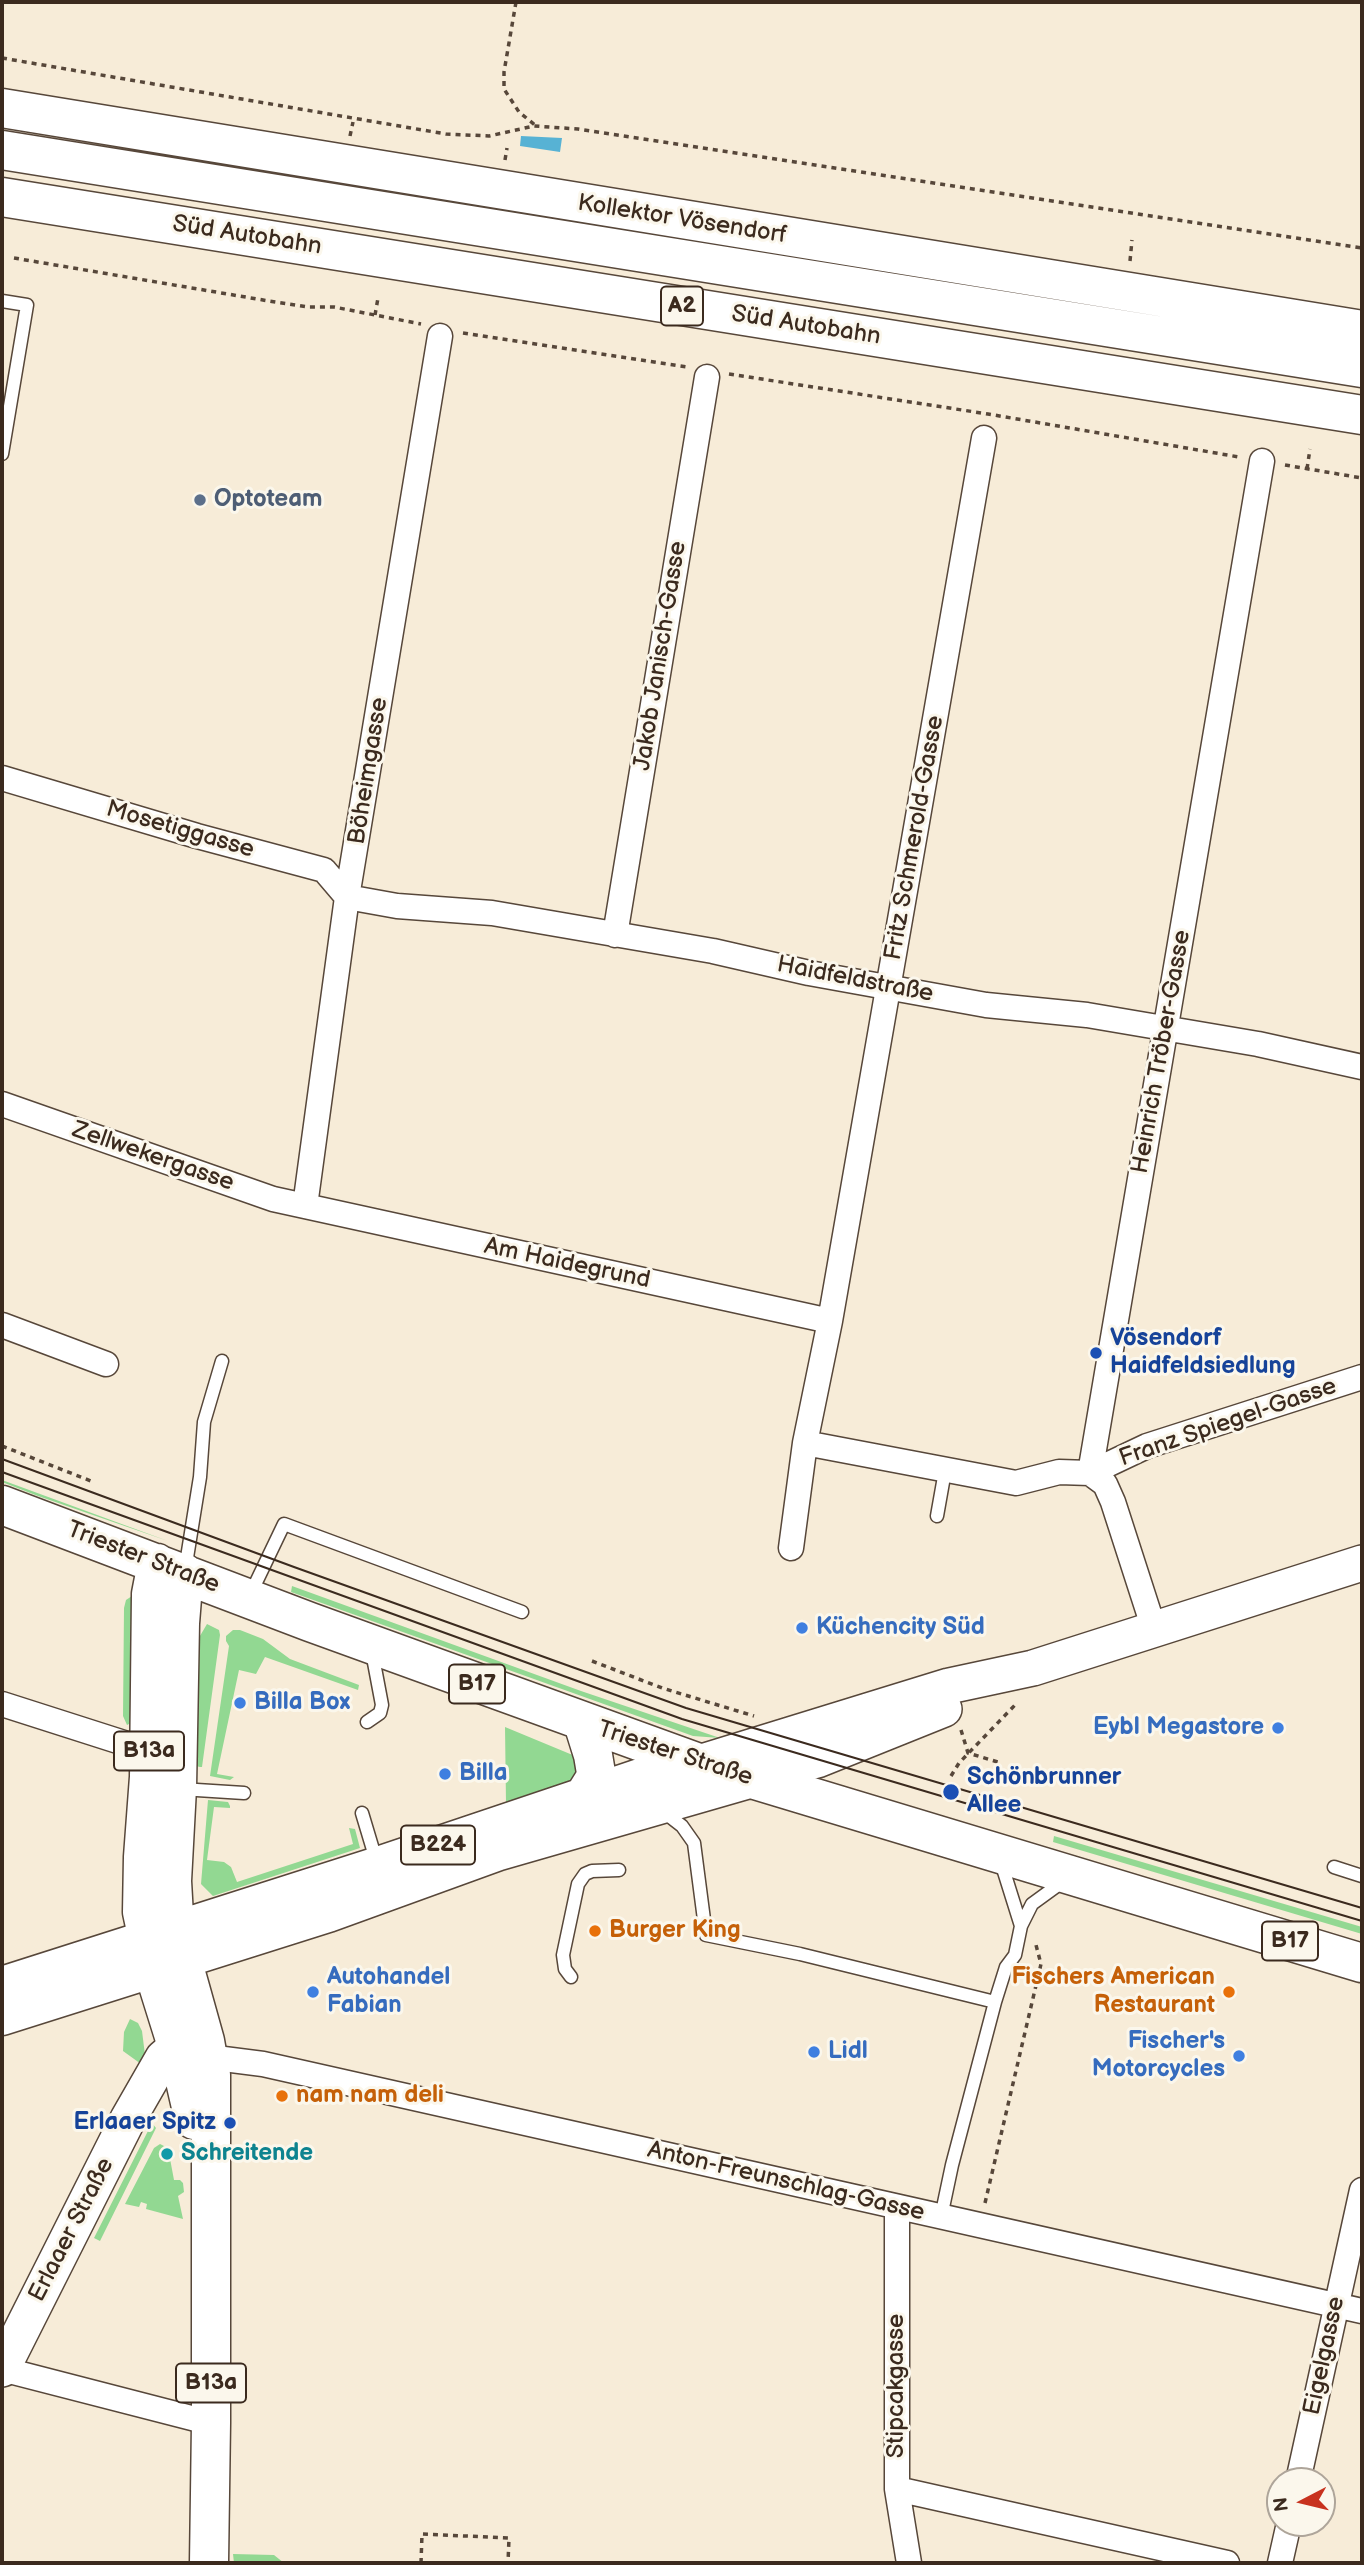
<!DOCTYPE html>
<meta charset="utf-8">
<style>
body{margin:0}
#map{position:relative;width:1364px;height:2565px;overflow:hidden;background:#f7ecd8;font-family:"Balsamiq Sans",sans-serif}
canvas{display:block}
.frame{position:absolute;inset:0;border:4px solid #3b2a1e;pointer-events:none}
.north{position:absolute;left:1266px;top:2467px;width:70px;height:70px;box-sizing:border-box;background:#fbf7ec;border:2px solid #aea59a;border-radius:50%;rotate:263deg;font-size:19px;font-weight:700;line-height:28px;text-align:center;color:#3b2a1e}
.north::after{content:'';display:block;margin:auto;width:24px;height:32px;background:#c8321e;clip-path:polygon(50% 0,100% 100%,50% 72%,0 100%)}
</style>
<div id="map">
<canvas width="1364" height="2565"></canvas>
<div class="frame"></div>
<div class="north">N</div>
</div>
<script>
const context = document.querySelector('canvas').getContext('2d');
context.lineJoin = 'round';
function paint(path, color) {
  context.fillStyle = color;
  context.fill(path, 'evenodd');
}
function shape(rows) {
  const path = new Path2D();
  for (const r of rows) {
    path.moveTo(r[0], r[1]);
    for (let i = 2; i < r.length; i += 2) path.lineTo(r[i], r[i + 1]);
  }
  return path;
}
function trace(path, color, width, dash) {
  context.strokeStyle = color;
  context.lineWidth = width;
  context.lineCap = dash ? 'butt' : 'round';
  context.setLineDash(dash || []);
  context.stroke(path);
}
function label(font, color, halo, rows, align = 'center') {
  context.font = font + ' "Balsamiq Sans",sans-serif';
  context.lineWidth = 6;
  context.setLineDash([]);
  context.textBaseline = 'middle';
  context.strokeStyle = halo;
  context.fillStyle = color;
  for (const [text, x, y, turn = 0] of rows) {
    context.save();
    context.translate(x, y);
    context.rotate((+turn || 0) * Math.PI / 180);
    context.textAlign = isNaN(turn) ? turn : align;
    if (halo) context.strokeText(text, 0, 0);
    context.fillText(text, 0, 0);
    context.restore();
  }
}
paint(shape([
 [2,1480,108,1519,168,1541,38,1496,2,1482],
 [292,1586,581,1691,720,1738,693,1736,654,1722,291,1592],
 [132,1596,131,1723,127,1725,123,1716,124,1608,126,1600],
 [207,1624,219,1630,220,1635,202,1767,200,1767,196,1766,197,1641],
 [233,1630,240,1630,263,1639,290,1659,359,1685,358,1690,265,1657,256,1674,239,1670,217,1774,234,1777,230,1780,210,1776,229,1646,226,1641,226,1636],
 [505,1727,575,1756,579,1779,506,1803],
 [208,1800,228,1802,230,1806,230,1808,214,1807,207,1860,224,1862,231,1867,237,1882,353,1844,349,1828,355,1829,360,1848,213,1896,201,1884],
 [1054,1836,1362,1927,1362,1934,1053,1842],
 [130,2019,138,2023,142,2031,145,2055,141,2064,123,2051,124,2032],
 [152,2123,156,2128,100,2241,94,2238],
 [160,2144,168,2148,174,2180,180,2180,183,2183,184,2192,178,2196,183,2219,146,2209,147,2204,141,2202,139,2207,125,2204,154,2148],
 [233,2554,274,2555,284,2563,234,2563]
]), '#92d892');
paint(shape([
 [521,136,562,138,560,152,520,146]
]), '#57b2d4');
const lane = shape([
 [2,301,27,305,2,454],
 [937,1516,945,1471],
 [185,1570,200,1477,204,1422,222,1361],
 [250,1595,284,1524,522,1612],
 [367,1722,380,1713,382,1705,372,1652],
 [181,1789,244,1793],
 [664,1812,682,1826,694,1843,706,1935,800,1954,995,2002,1006,1967,1015,1955,1021,1926,1032,1904,1065,1880],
 [362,1813,377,1863],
 [1000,1859,1021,1926],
 [1334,1867,1362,1876],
 [571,1977,565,1969,563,1955,578,1884,585,1874,592,1871,619,1870],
 [941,2217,952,2165,995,2002]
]);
const street = shape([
 [2,778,197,836,324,870,347,897,397,906,492,913,713,951,809,973,986,1005,1087,1015,1258,1044,1362,1067],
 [615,935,707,377],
 [2,1104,273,1199,830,1321],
 [305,1206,347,897,440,336],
 [2,1325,106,1364],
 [805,1443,1016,1483,1059,1472,1090,1473,1147,1446,1362,1377],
 [1090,1473,1262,461],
 [1090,1473,1105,1484,1113,1502,1154,1629],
 [791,1548,805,1443,830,1321,984,438],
 [2,1704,149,1751],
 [208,2057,263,2064,1362,2311],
 [897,2207,897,2489,909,2563],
 [2,2369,211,2423],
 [1298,2481,1362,2190],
 [897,2489,1227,2563],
 [1280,2563,1289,2523]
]);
const secondary = shape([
 [699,1763,949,1686,1033,1668,1362,1563],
 [749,1779,817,1760,944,1709],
 [2,2369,128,2119,163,2058,177,2046]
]);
const primary = shape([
 [2,1505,310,1622,699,1763,1362,1963],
 [157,1563,151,1594,149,1777,143,1857,142,1912,157,1982,177,2046,194,2120],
 [184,1573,180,1623,177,1788,172,1881,174,1916,186,1973,205,2041,211,2075,211,2423,209,2563],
 [583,1723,593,1755,596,1773,594,1780,584,1796],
 [2,1986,378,1866,640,1778,699,1763],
 [2,2016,328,1913,499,1851,749,1779]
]);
const highway = shape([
 [2,108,1362,330],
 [2,150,1362,368],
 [2,197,1362,415]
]);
trace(lane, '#57473a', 15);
trace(street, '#57473a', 27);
trace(secondary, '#57473a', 38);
trace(primary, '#57473a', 41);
trace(highway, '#57473a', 41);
trace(shape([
 [516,2,504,72,504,89,519,112,535,125],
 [2,58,446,134,489,136,534,126,578,129,1362,248],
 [350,136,353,122],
 [505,160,507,148],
 [14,258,269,301,308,307,334,307,421,324],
 [1130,261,1132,240],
 [375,315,378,298],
 [463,333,687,367],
 [729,374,988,414,1239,457],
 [1285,465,1362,478],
 [1307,469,1310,449],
 [2,1446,91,1481],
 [592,1661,662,1688,754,1716],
 [961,1730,968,1753,1001,1763],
 [951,1776,959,1763,1015,1705,1016,1701],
 [985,2203,1041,1964,1036,1945],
 [421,2563,422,2534,509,2538,508,2563]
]), '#57473a', 3.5, [5, 5]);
trace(lane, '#fff', 12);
trace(street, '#fff', 24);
trace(secondary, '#fff', 35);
trace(primary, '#fff', 38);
trace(highway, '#fff', 38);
trace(shape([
 [2,1459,294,1567,686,1708,1362,1908],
 [2,1472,682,1719,1362,1921]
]), '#3b2a1e', 2);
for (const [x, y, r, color] of [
 [200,500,7,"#5c6f8a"],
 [1096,1353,7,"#1a4fb4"],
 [802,1628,7,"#3f7fe0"],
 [240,1703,7,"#3f7fe0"],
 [1278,1728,7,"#3f7fe0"],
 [445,1774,7,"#3f7fe0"],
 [951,1792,9,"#1a4fb4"],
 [595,1931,7,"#e8710a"],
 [313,1992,7,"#3f7fe0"],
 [1229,1992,7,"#e8710a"],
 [814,2052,7,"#3f7fe0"],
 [1239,2056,7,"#3f7fe0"],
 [282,2096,7,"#e8710a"],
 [230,2123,7,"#1a4fb4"],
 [167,2154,7,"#0f9aa8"]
]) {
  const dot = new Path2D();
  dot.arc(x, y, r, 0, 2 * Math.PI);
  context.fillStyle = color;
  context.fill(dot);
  trace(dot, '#fbf7ec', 2.5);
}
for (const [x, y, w] of [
 [682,306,42],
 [477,1684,56],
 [149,1751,70],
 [438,1845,74],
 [1290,1941,56],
 [211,2383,70]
]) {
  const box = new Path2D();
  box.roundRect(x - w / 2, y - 19.5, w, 39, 5);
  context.fillStyle = '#fbf7ec';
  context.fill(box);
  trace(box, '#3b2a1e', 2);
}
label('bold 23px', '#3b2a1e', null, [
 ["A2",682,306],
 ["B17",477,1684],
 ["B13a",149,1751],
 ["B224",438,1845],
 ["B17",1290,1941],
 ["B13a",211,2383]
]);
label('24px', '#3b2a1e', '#fbf7ec', [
 ["Kollektor Vösendorf",682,220,9],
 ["Süd Autobahn",247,236,9],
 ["Süd Autobahn",806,326,9],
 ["Jakob Janisch-Gasse",661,656,-81],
 ["Böheimgasse",369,771,-81],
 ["Mosetiggasse",180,830,16],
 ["Fritz Schmerold-Gasse",915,838,-80],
 ["Haidfeldstraße",855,980,11],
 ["Heinrich Tröber-Gasse",1162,1052,-80],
 ["Zellwekergasse",153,1157,19],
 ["Am Haidegrund",567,1264,12],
 ["Franz Spiegel-Gasse",1228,1423,-19],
 ["Triester Straße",143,1558,21],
 ["Triester Straße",675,1754,18],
 ["Anton-Freunschlag-Gasse",786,2182,13],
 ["Erlaaer Straße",72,2230,-63],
 ["Eigelgasse",1325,2356,-78],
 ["Stipcakgasse",897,2386,-90]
]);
label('bold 24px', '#4e5e75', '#fbf7ec', [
 ["Optoteam",214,500]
], 'left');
label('bold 24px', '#164399', '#fbf7ec', [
 ["Vösendorf",1110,1339],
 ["Haidfeldsiedlung",1110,1367],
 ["Schönbrunner",967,1778],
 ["Allee",967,1806],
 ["Erlaaer Spitz",216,2123,"right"]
], 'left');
label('bold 24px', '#366cbe', '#fbf7ec', [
 ["Küchencity Süd",816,1628],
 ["Billa Box",254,1703],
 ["Eybl Megastore",1264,1728,"right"],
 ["Billa",459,1774],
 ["Autohandel",327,1978],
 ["Fabian",327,2006],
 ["Fischer's",1225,2042,"right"],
 ["Motorcycles",1225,2070,"right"],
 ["Lidl",828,2052]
], 'left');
label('bold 24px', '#c56008', '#fbf7ec', [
 ["Burger King",609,1931],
 ["Fischers American",1215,1978,"right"],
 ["Restaurant",1215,2006,"right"],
 ["nam nam deli",296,2096]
], 'left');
label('bold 24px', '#0d838f', '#fbf7ec', [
 ["Schreitende",181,2154]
], 'left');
</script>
